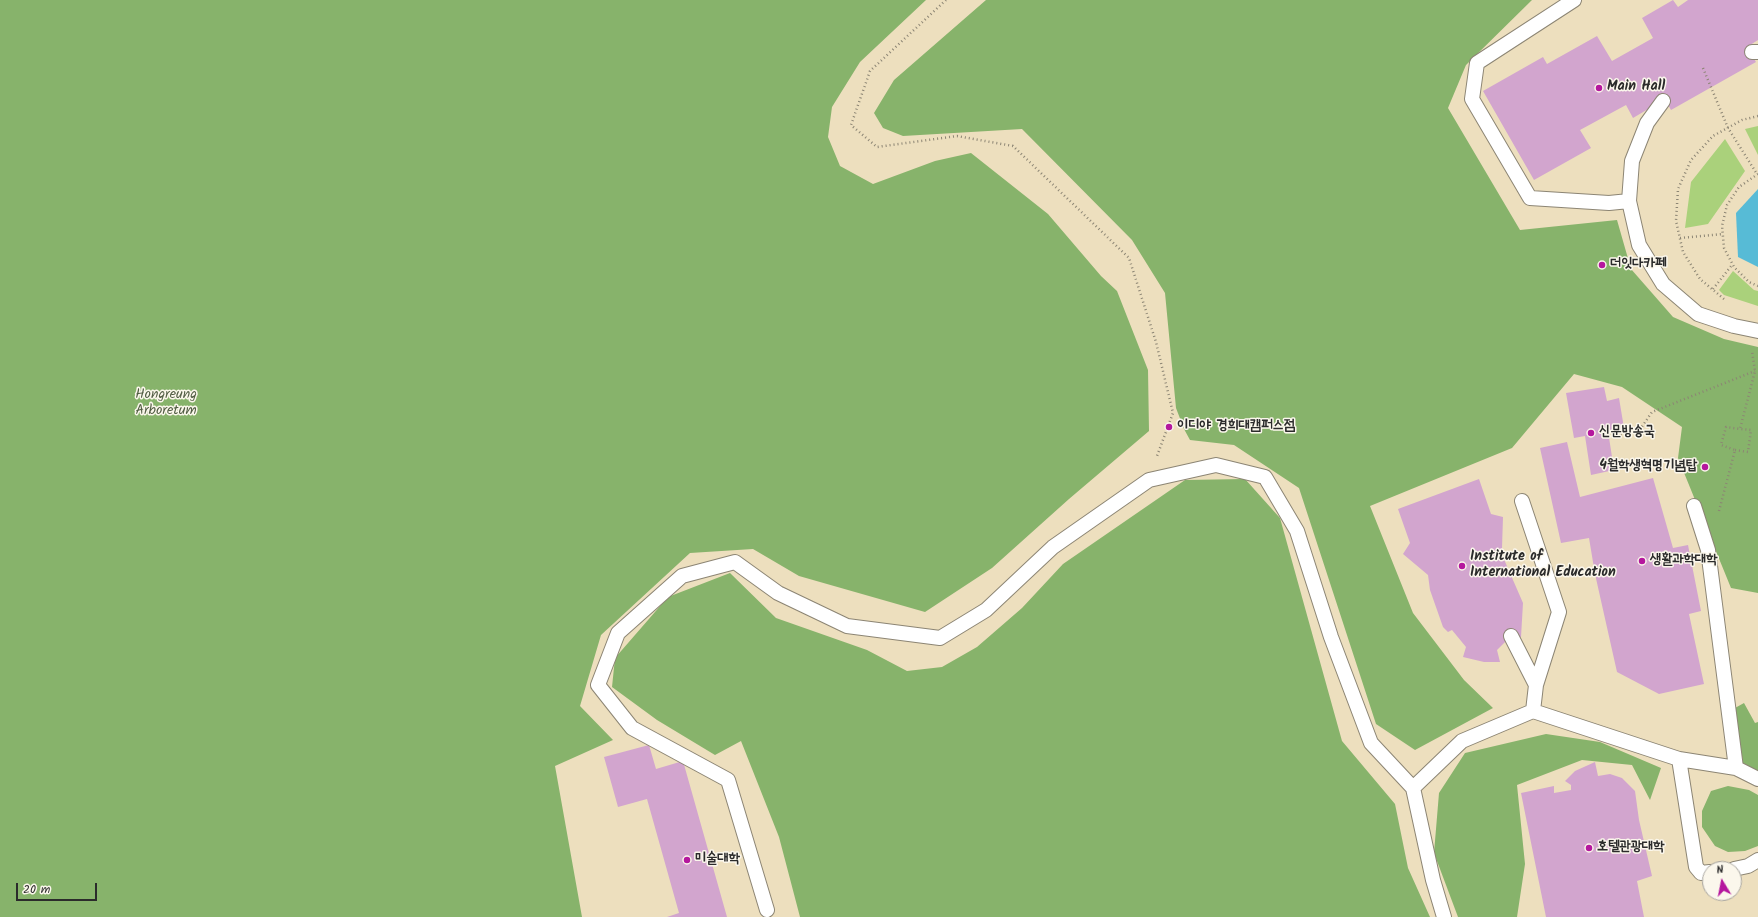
<!DOCTYPE html>
<meta charset="utf-8">
<style>
body{margin:0}
#map{position:relative;width:1758px;height:917px;overflow:hidden;background:#eddfbe;font-family:Kalam,sans-serif}
canvas{display:block}
.north{position:absolute;left:1702px;top:861px;width:40px;height:40px;box-sizing:border-box;background:#fbf7ec;border:1px solid #a8a59f;border-radius:50%;rotate:350deg;font-size:11px;font-weight:700;line-height:16px;text-align:center;color:#2b2b2b}
.north::after{content:'';display:block;margin:auto;width:14px;height:18px;background:#b5179e;clip-path:polygon(50% 0,100% 100%,50% 72%,0 100%)}
.scale{position:absolute;left:16px;top:883px;width:81px;height:18px;box-sizing:border-box;border:2px solid #2b2b2b;border-top:0;padding-left:5px;font-size:12px;line-height:14px;white-space:nowrap;color:#2b2b2b;-webkit-text-stroke:3px #fbf7ec;paint-order:stroke}
</style>
<div id="map">
<canvas width="1758" height="917"></canvas>
<div class="north">N</div>
<div class="scale">20 m</div>
</div>
<script>
const context = document.querySelector('canvas').getContext('2d');
context.lineJoin = 'round';
function paint(path, color) {
  context.fillStyle = color;
  context.fill(path, 'evenodd');
}
function shape(rows) {
  const path = new Path2D();
  for (const r of rows) {
    path.moveTo(r[0], r[1]);
    for (let i = 2; i < r.length; i += 2) path.lineTo(r[i], r[i + 1]);
  }
  return path;
}
function trace(path, color, width, dash) {
  context.strokeStyle = color;
  context.lineWidth = width;
  context.lineCap = dash ? 'butt' : 'round';
  context.setLineDash(dash || []);
  context.stroke(path);
}
function label(font, color, halo, rows, align = 'center') {
  context.font = font + ' Kalam,"Poor Story",sans-serif';
  context.lineWidth = 3;
  context.setLineDash([]);
  context.textBaseline = 'middle';
  context.strokeStyle = halo;
  context.fillStyle = color;
  for (const [text, x, y, turn = 0] of rows) {
    context.save();
    context.translate(x, y);
    context.rotate((+turn || 0) * Math.PI / 180);
    context.textAlign = isNaN(turn) ? turn : align;
    if (halo) context.strokeText(text, 0, 0);
    context.fillText(text, 0, 0);
    context.restore();
  }
}
paint(shape([
 [1758,126,1758,155,1745,129],
 [1725,139,1745,171,1708,224,1685,228,1691,182],
 [1733,271,1754,290,1758,291,1758,306,1724,295,1719,290]
]), '#aad17b');
paint(shape([
 [0,0,926,0,860,62,832,107,828,137,840,166,873,184,935,161,971,153,1048,214,1101,276,1117,291,1148,370,1149,431,1069,499,992,568,925,612,799,576,753,549,690,553,601,635,580,706,613,740,555,766,582,917,0,917],
 [986,0,1532,0,1466,65,1448,108,1520,230,1617,220,1631,269,1673,317,1724,339,1758,347,1758,593,1731,588,1678,458,1682,427,1622,387,1574,374,1512,448,1370,506,1413,613,1464,680,1493,708,1415,750,1376,724,1299,488,1234,445,1190,440,1184,429,1176,408,1165,293,1132,240,1022,129,903,136,883,128,874,113,894,80],
 [1245,479,1280,518,1342,741,1395,804,1408,868,1430,917,800,917,779,837,741,741,715,755,657,720,612,687,615,658,668,597,730,573,776,618,867,650,907,671,942,667,977,647,1022,608,1063,564,1185,480],
 [1744,703,1755,723,1758,722,1758,772,1743,763,1735,708],
 [1546,734,1600,742,1661,768,1650,800,1632,765,1582,760,1517,785,1525,864,1517,917,1458,917,1434,853,1439,793,1465,753],
 [1728,786,1749,790,1758,795,1758,846,1745,851,1728,852,1715,846,1702,827,1702,811,1711,791]
]), '#87b36b');
paint(shape([
 [1758,189,1758,267,1738,257,1736,213]
]), '#57bbd6');
paint(shape([
 [1673,0,1678,7,1688,0,1758,0,1758,40,1747,47,1756,62,1671,110,1665,99,1633,118,1626,105,1580,130,1591,148,1534,180,1483,91,1543,57,1547,64,1597,36,1612,61,1653,38,1642,18],
 [1604,387,1607,401,1619,398,1624,428,1608,431,1614,470,1591,475,1585,436,1574,438,1566,393],
 [1567,442,1580,497,1653,478,1673,548,1688,545,1701,611,1689,614,1704,684,1659,694,1617,672,1595,574,1589,538,1561,543,1540,448],
 [1479,479,1491,514,1503,517,1502,548,1503,557,1523,603,1521,637,1511,636,1497,650,1500,662,1484,662,1463,657,1466,647,1452,630,1448,632,1443,627,1430,590,1428,575,1403,554,1410,543,1398,509],
 [649,745,656,769,683,761,727,917,667,917,679,913,647,799,618,807,604,757],
 [1595,762,1598,776,1610,774,1622,778,1635,791,1639,820,1652,876,1637,881,1644,917,1546,917,1521,793,1554,786,1554,793,1571,790,1571,785,1565,781,1575,771]
]), '#d2a5ce');
const service = shape([
 [1574,0,1477,63,1472,99,1530,198,1609,203,1629,201],
 [1752,52,1758,52],
 [1663,101,1647,123,1632,161,1629,201,1639,245,1663,284,1698,314,1734,326,1758,331],
 [1694,506,1708,550,1736,768,1758,779],
 [1511,636,1536,685],
 [1533,711,1679,759,1696,867,1701,873,1710,872],
 [1679,759,1736,768],
 [1413,788,1433,880,1444,917],
 [1734,869,1748,866,1758,860],
 [767,910,728,780,632,728,598,685,618,633,682,576,735,562,778,593,847,626,940,638,986,610,1053,547,1149,480,1216,465,1265,477,1297,531,1331,637,1371,743,1413,788,1462,741,1533,711,1536,685,1559,612,1522,501]
]);
trace(service, '#8c8574', 16);
trace(shape([
 [946,0,870,71,851,125,877,147,957,136,1013,146,1129,258,1156,342,1173,413,1157,456],
 [1703,68,1728,128,1757,174],
 [1758,174,1739,187,1727,205,1722,226,1724,248,1734,267,1749,282,1758,286],
 [1680,238,1723,234],
 [1713,289,1732,265],
 [1724,299,1700,279,1683,252,1676,221,1678,189,1691,160,1713,136,1742,120,1758,116],
 [1609,437,1639,431,1652,412,1755,371],
 [1735,450,1748,452,1751,430,1740,429],
 [1719,511,1735,450,1721,445,1726,427,1740,429,1755,371,1752,351]
]), '#8c8574', 2.5, [1, 3]);
trace(service, '#fff', 14);
for (const [x, y, r, color] of [
 [1599,88,4,"#b5179e"],
 [1602,265,4,"#b5179e"],
 [1169,427,4,"#b5179e"],
 [1591,433,4,"#b5179e"],
 [1705,467,4,"#b5179e"],
 [1642,561,4,"#b5179e"],
 [1462,566,4,"#b5179e"],
 [1589,848,4,"#b5179e"],
 [687,860,4,"#b5179e"]
]) {
  const dot = new Path2D();
  dot.arc(x, y, r, 0, 2 * Math.PI);
  context.fillStyle = color;
  context.fill(dot);
  trace(dot, '#fbf7ec', 1.5);
}
label('bold 14px', '#2b2b2b', '#fbf7ec', [
 ["Main Hall",1607,88],
 ["더잇다카페",1610,265],
 ["이디야 경희대캠퍼스점",1177,427],
 ["신문방송국",1599,433],
 ["4월학생혁명기념탑",1697,467,"right"],
 ["Institute of",1470,558],
 ["International Education",1470,574],
 ["생활과학대학",1650,561],
 ["호텔관광대학",1597,848],
 ["미술대학",695,860]
], 'left');
label('14px', '#515d43', '#fbf7ec', [
 ["Hongreung",166,396],
 ["Arboretum",166,412]
]);
</script>
